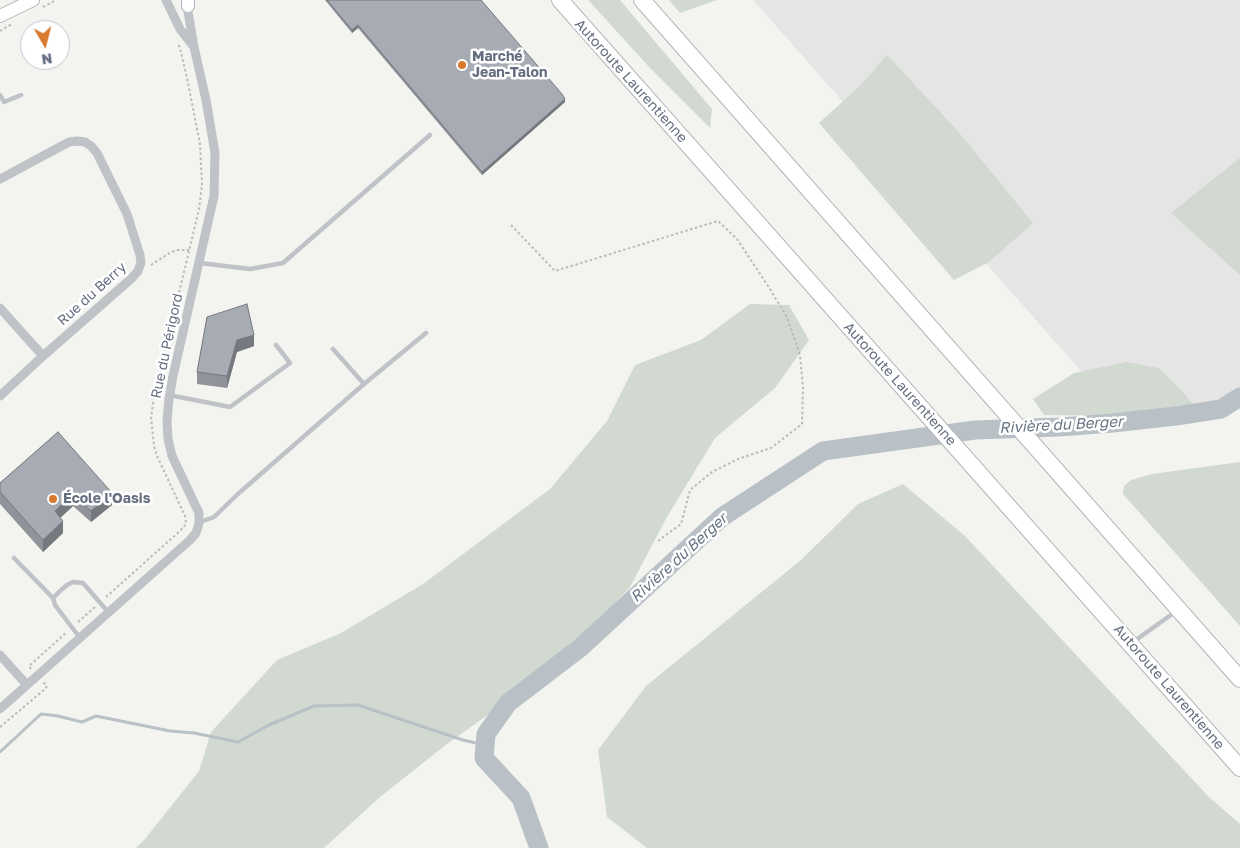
<!DOCTYPE html>
<meta charset="utf-8">
<style>
body{margin:0}
#map{position:relative;width:1240px;height:848px;overflow:hidden;background:#f3f4f0;font-family:"Golos Text",sans-serif}
canvas{display:block}
.north{position:absolute;left:20px;top:20px;width:50px;height:50px;box-sizing:border-box;background:#fff;border:1px solid #c1c5cc;border-radius:50%;rotate:172deg;font-size:14px;font-weight:700;line-height:20px;text-align:center;color:#656e80}
.north::after{content:'';display:block;margin:auto;width:18px;height:22px;background:#d8792d;clip-path:polygon(50% 0,100% 100%,50% 72%,0 100%)}
</style>
<div id="map">
<canvas width="1240" height="848"></canvas>
<div class="north">N</div>
</div>
<script>
const context = document.querySelector('canvas').getContext('2d');
context.lineJoin = 'round';
function paint(path, color) {
  context.fillStyle = color;
  context.fill(path, 'evenodd');
}
function shape(rows) {
  const path = new Path2D();
  for (const r of rows) {
    path.moveTo(r[0], r[1]);
    for (let i = 2; i < r.length; i += 2) path.lineTo(r[i], r[i + 1]);
  }
  return path;
}
function trace(path, color, width, dash) {
  context.strokeStyle = color;
  context.lineWidth = width;
  context.lineCap = dash ? 'butt' : 'round';
  context.setLineDash(dash || []);
  context.stroke(path);
}
function label(font, color, halo, rows, align = 'center') {
  context.font = font + ' "Golos Text",sans-serif';
  context.lineWidth = 5;
  context.setLineDash([]);
  context.textBaseline = 'middle';
  context.strokeStyle = halo;
  context.fillStyle = color;
  for (const [text, x, y, turn = 0] of rows) {
    context.save();
    context.translate(x, y);
    context.rotate((+turn || 0) * Math.PI / 180);
    context.textAlign = isNaN(turn) ? turn : align;
    if (halo) context.strokeText(text, 0, 0);
    context.fillText(text, 0, 0);
    context.restore();
  }
}
paint(shape([
 [753,0,1240,0,1240,401,1209,416,1127,423]
]), '#e4e5e4');
paint(shape([
 [588,0,620,0,712,109,710,128,651,69],
 [669,0,717,0,680,13],
 [887,55,956,129,1033,223,989,262,954,280,819,123,861,85],
 [1240,158,1240,275,1171,213],
 [750,304,789,305,809,340,775,388,715,438,667,517,630,587,552,669,447,744,380,797,324,848,136,848,145,839,199,771,211,732,277,660,341,633,423,584,550,489,607,421,635,365,701,340],
 [1127,362,1159,368,1184,393,1194,406,1117,416,1044,415,1033,399,1074,373],
 [1240,462,1240,626,1123,494,1124,486,1131,480,1152,474],
 [903,484,965,536,1209,797,1240,824,1240,848,647,848,607,817,598,750,646,686,801,560,858,504]
]), '#d2d9d0');
trace(shape([
 [0,752,41,714,58,716,82,722,96,716,170,731,194,733,238,742,269,725,314,706,358,705,463,740,485,745]
]), '#b9c1c7', 3);
trace(shape([
 [539,848,521,798,484,758,486,734,508,703,580,648,722,517,823,451,975,430,1059,427,1113,423,1176,416,1221,409,1240,397]
]), '#b9c1c7', 19);
const secondary = shape([
 [188,6,188,0],
 [0,16,33,0]
]);
const highway = shape([
 [560,0,1240,768],
 [642,0,1240,679]
]);
trace(secondary, '#b2b5ba', 14);
trace(highway, '#b2b4b8', 18);
trace(shape([
 [43,7,56,0],
 [0,31,12,24],
 [511,225,555,271,718,221,737,239,768,286,787,317,800,355,803,388,802,424,771,448,738,459,712,472,690,490,681,524,658,541],
 [151,265,171,252,178,250,189,250],
 [106,597,180,531,186,524,185,516,157,456,154,446,151,417,154,398,199,209,202,185,200,144,187,78,181,52,178,43],
 [78,622,95,607],
 [31,669,29,666,67,632],
 [0,727,45,689,47,686,43,682]
]), '#b9babd', 2, [2.5, 2.5]);
trace(shape([
 [0,95,4,102,21,95],
 [200,263,250,269,283,263,430,135],
 [333,349,364,384],
 [169,395,230,407,290,363,276,345],
 [200,522,214,517,239,493,364,384,426,333],
 [14,558,53,598],
 [80,638,55,605,53,598,61,590,67,585,73,582,83,583,109,613],
 [1133,642,1175,612]
]), '#bfc2c6', 4.5);
trace(shape([
 [166,0,180,29,194,47],
 [0,179,69,142,77,141,85,142,91,146,97,153,127,214,140,255,141,263,138,271,132,278,43,356,0,396],
 [0,308,43,356],
 [0,655,27,685],
 [0,709,190,540,196,533,199,523,199,513,172,456,168,439,167,421,169,399,173,376,214,196,215,153,206,100,194,47,186,0]
]), '#bfc2c6', 9);
trace(secondary, '#fff', 12);
trace(highway, '#fff', 16);
paint(shape([
 [325,0,481,0,565,102,482,175,358,28,352,33],
 [207,317,254,346,237,352,227,388,197,384,197,372],
 [58,432,112,505,91,522,73,506,60,518,63,533,43,552,0,504,0,483]
]), '#90939a');
paint(shape([
 [358,25,358,28,352,33,352,30],
 [565,99,565,102,482,175,482,172],
 [254,335,254,346,237,352,227,388,227,376,237,340],
 [112,493,112,505,91,522,91,511],
 [73,494,73,506,55,523,55,511],
 [63,521,63,533,43,552,43,540]
]), '#75787d');
const building = shape([
 [327,0,481,0,562,94,565,99,482,172,358,25,352,30,327,0],
 [247,304,254,335,237,340,227,376,197,372,207,317,247,304],
 [58,432,112,493,91,511,73,494,55,511,63,521,43,540,0,492,0,483,58,432]
]);
paint(building, '#a7abb3');
trace(building, '#75787d', 1);
for (const [x, y, r, color] of [
 [462,65,5,"#d8792d"],
 [53,499,5,"#d8792d"]
]) {
  const dot = new Path2D();
  dot.arc(x, y, r, 0, 2 * Math.PI);
  context.fillStyle = color;
  context.fill(dot);
  trace(dot, '#fff', 2);
}
label('bold 14px', '#656e80', '#fff', [
 ["Marché",472,57],
 ["Jean-Talon",472,73],
 ["École l'Oasis",63,499]
], 'left');
label('14px', '#656e80', '#fff', [
 ["Autoroute Laurentienne",631,81,48],
 ["Rue du Berry",92,294,-42],
 ["Rue du Périgord",167,346,-78],
 ["Autoroute Laurentienne",900,384,48],
 ["Autoroute Laurentienne",1169,687,49]
]);
label('italic 15px', '#657584', '#fff', [
 ["Rivière du Berger",1061,425,-3],
 ["Rivière du Berger",679,558,-42]
]);
</script>
